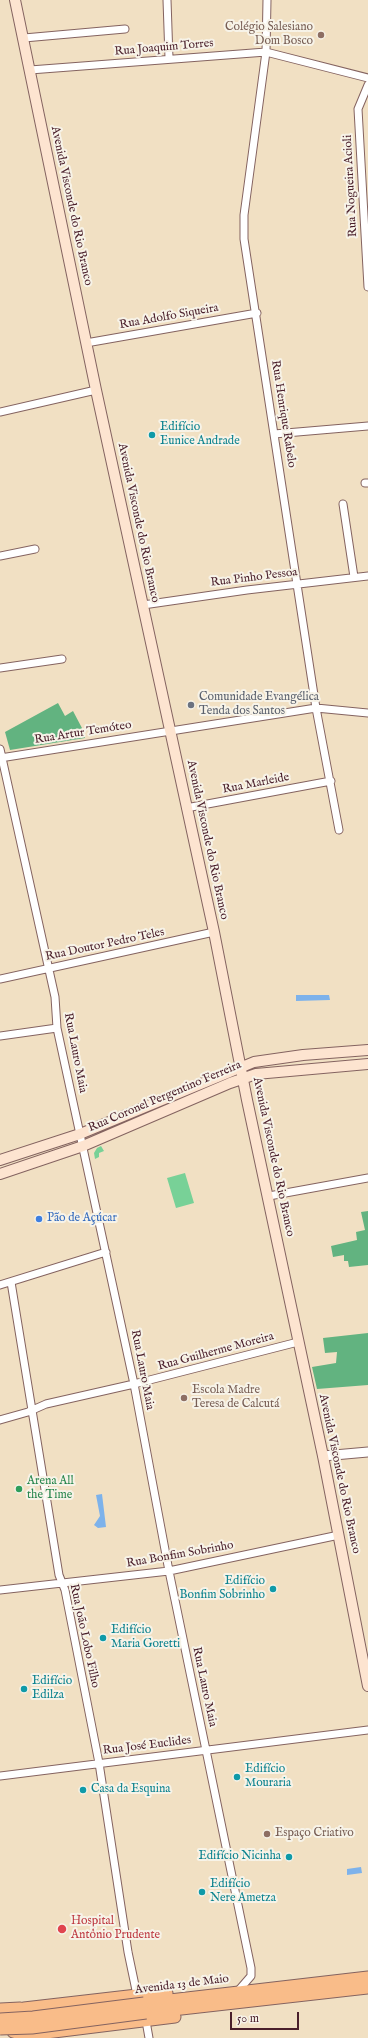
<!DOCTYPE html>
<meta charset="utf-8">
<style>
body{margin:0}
#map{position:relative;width:368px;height:2038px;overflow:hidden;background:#f1e0c3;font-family:"IM FELL English",serif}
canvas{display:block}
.scale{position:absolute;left:230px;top:2012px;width:69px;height:18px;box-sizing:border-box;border:2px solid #4a1f2b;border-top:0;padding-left:5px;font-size:12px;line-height:14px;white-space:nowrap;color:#4a1f2b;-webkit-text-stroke:3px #f7f3e8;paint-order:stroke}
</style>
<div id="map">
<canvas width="368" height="2038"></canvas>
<div class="scale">50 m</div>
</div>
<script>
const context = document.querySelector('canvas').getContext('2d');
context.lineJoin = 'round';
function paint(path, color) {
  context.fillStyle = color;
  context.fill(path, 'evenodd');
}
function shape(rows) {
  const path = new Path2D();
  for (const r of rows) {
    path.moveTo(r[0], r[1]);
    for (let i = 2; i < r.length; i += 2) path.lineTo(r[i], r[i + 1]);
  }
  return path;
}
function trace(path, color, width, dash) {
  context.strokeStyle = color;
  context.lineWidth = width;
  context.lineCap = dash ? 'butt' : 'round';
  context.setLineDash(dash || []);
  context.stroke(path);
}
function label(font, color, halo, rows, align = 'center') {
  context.font = font + ' "IM FELL English",serif';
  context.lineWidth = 4;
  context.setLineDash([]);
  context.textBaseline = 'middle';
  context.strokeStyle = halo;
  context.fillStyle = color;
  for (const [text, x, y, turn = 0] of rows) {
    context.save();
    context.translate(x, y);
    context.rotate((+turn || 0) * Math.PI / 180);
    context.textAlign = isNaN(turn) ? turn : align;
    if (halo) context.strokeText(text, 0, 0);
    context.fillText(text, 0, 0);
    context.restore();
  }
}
paint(shape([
 [101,1146,104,1151,99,1153,99,1157,95,1159,94,1153,97,1148],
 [185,1173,194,1203,176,1208,167,1178]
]), '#78d197');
paint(shape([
 [58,703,65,716,73,711,83,730,85,738,10,750,5,732],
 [368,1211,368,1265,349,1267,348,1261,344,1261,344,1255,333,1257,331,1246,357,1240,356,1232,365,1230,361,1212],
 [368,1333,368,1385,317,1389,312,1367,336,1363,337,1352,325,1353,323,1338]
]), '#62b380');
paint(shape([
 [296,995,329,995,330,1000,296,1001],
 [102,1494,106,1527,98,1528,94,1525,100,1516,96,1495],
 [361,1867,362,1873,347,1875,347,1869]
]), '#7db2eb');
const minor = shape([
 [167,0,169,58],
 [267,0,266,52,244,215,244,239,316,708,339,830],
 [24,38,125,29],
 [30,70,266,52,368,78],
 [368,85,358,109,368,287],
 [86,343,257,313],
 [0,412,96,390],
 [274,434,368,426],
 [365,483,368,483],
 [343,504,354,577],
 [0,556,35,549],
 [143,605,247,590,368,576],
 [0,668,62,659],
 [0,749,55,997,57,1028,134,1384,169,1571,251,1968,251,1976,238,1991],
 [0,758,316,708,368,713],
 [186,808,331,781],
 [0,979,214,932],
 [0,1036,57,1028],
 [269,1196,368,1178],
 [11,1282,59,1575,65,1590,99,1763,128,1952,137,1995],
 [0,1285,106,1252],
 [0,1420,28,1412,46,1404,134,1384,298,1342],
 [0,1590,169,1571,339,1535],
 [0,1776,368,1730],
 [146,2021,149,2038]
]);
const tertiary = shape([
 [323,1456,368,1452]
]);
const secondary = shape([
 [15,0,96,390,214,932,247,1100,323,1456,368,1686],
 [0,1160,80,1134,254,1062,303,1055,368,1050],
 [0,1174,83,1146,230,1083,256,1074,368,1064]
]);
const primary = shape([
 [144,2003,368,1977],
 [0,2009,20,2008],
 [146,2013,368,1988],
 [22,2036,175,2017],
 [28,2036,13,2032,7,2023,12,2014,24,2008,137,1995,167,1993]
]);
trace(minor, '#846360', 9);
trace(tertiary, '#846360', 11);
trace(secondary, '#846360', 12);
trace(primary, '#846360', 13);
trace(minor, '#fff', 7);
trace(tertiary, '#fff', 9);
trace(secondary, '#fde4d0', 10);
trace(primary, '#f9bc89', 11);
const primaryBridge = shape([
 [0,2019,33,2017,144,2003],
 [0,2029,32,2028,146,2013]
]);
trace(primaryBridge, '#846360', 13, []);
trace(primaryBridge, '#f9bc89', 11);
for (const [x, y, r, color] of [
 [321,35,4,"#8d6e63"],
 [152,435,4,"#0f9aa8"],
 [191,705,4,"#6b7280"],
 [39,1219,4,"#3f7fe0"],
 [184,1398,4,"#8d6e63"],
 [19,1489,4,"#2e9e5b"],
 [273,1589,4,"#0f9aa8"],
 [103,1638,4,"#0f9aa8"],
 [24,1689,4,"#0f9aa8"],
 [237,1777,4,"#0f9aa8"],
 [83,1790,4,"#0f9aa8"],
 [267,1834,4,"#8d6e63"],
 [289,1857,4,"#0f9aa8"],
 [202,1892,4,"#0f9aa8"],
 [62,1929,5,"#e0444e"]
]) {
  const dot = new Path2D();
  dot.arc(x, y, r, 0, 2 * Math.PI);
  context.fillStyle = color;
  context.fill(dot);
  trace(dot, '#f7f3e8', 1.5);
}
label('12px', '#785e54', '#f7f3e8', [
 ["Colégio Salesiano",313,28,"right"],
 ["Dom Bosco",313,42,"right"],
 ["Escola Madre",192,1391],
 ["Teresa de Calcutá",192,1405],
 ["Espaço Criativo",275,1834]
], 'left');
label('12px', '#4a1f2b', '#f7f3e8', [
 ["Rua Joaquim Torres",164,48,-5],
 ["Rua Nogueira Acioli",351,186,-93],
 ["Avenida Visconde do Rio Branco",71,206,78],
 ["Rua Adolfo Siqueira",169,317,-10],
 ["Rua Henrique Rabelo",283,414,81],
 ["Avenida Visconde do Rio Branco",138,523,78],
 ["Rua Pinho Pessoa",254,578,-7],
 ["Rua Artur Temóteo",83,733,-9],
 ["Rua Marleide",256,784,-11],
 ["Avenida Visconde do Rio Branco",207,840,78],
 ["Rua Doutor Pedro Teles",105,945,-12],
 ["Rua Lauro Maia",75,1053,79],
 ["Rua Coronel Pergentino Ferreira",165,1097,-23],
 ["Avenida Visconde do Rio Branco",273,1157,78],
 ["Rua Guilherme Moreira",216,1352,-15],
 ["Rua Lauro Maia",142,1370,79],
 ["Avenida Visconde do Rio Branco",339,1474,78],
 ["Rua Bonfim Sobrinho",180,1555,-10],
 ["Rua João Lobo Filho",84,1636,78],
 ["Rua Lauro Maia",204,1687,78],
 ["Rua José Euclides",147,1746,-7],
 ["Avenida 13 de Maio",182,1985,-7]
]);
label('12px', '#0d838f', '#f7f3e8', [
 ["Edifício",160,428],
 ["Eunice Andrade",160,442],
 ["Edifício",265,1582,"right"],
 ["Bonfim Sobrinho",265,1596,"right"],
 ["Edifício",111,1631],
 ["Maria Goretti",111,1645],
 ["Edifício",32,1682],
 ["Edilza",32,1696],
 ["Edifício",245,1770],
 ["Mouraria",245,1784],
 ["Casa da Esquina",91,1790],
 ["Edifício Nicinha",281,1857,"right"],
 ["Edifício",210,1885],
 ["Nere Ametza",210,1899]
], 'left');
label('12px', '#5b616d', '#f7f3e8', [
 ["Comunidade Evangélica",199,698],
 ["Tenda dos Santos",199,712]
], 'left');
label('12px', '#366cbe', '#f7f3e8', [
 ["Pão de Açúcar",47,1219]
], 'left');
label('12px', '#27864d', '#f7f3e8', [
 ["Arena All",27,1482],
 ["the Time",27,1496]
], 'left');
label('12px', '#be3a42', '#f7f3e8', [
 ["Hospital",71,1922],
 ["Antônio Prudente",71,1936]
], 'left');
</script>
